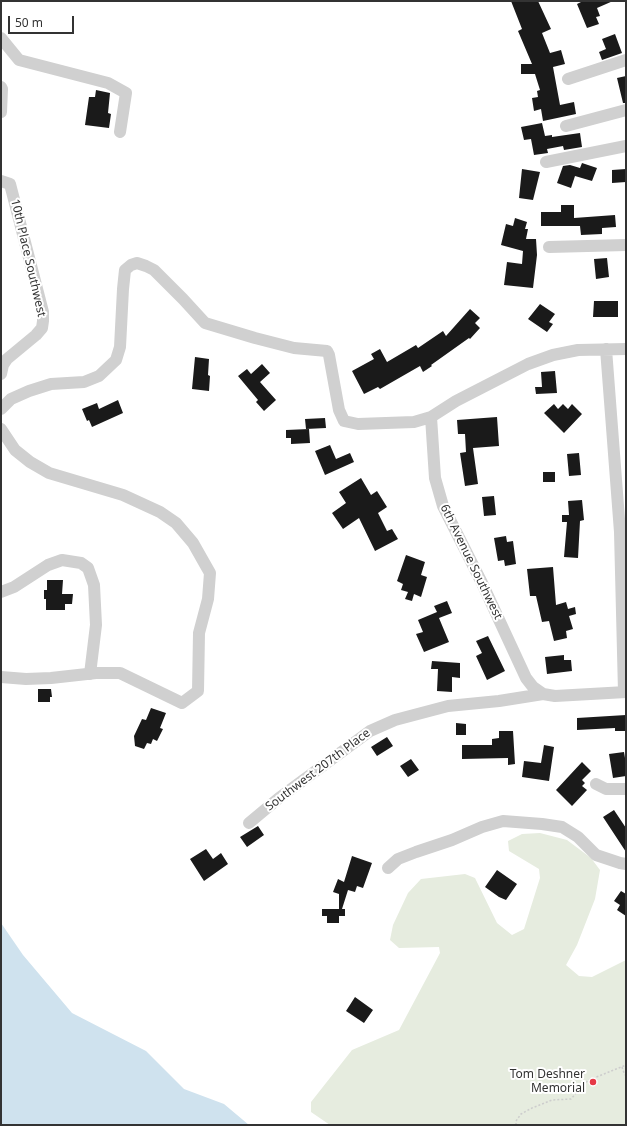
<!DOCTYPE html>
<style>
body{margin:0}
#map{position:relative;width:627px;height:1126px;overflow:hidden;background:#fff;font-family:"Noto Sans",sans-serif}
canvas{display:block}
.frame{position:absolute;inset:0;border:2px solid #333;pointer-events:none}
.scale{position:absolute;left:8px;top:16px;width:66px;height:18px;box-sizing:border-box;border:2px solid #333;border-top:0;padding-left:5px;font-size:12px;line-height:14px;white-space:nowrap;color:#333;-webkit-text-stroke:3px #fff;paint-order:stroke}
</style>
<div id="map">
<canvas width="627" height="1126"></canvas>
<div class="frame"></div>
<div class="scale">50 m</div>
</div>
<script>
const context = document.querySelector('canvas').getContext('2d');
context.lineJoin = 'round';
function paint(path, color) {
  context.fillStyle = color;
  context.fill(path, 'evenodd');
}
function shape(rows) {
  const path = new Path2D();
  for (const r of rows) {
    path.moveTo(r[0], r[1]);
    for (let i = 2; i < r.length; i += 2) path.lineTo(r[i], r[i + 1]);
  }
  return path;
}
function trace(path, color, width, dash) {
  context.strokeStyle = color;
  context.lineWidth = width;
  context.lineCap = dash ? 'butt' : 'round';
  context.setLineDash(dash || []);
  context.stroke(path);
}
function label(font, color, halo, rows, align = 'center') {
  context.font = font + ' "Noto Sans",sans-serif';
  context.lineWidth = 4;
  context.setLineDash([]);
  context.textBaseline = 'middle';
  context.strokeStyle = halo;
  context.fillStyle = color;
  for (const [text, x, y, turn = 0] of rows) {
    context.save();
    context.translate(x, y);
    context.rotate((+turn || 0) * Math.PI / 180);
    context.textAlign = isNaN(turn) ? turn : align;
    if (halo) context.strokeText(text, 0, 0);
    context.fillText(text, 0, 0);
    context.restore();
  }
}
paint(shape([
 [540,833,567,840,591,858,600,870,595,899,577,945,566,965,579,976,592,977,626,960,626,1125,330,1125,311,1112,311,1102,352,1050,399,1030,440,953,439,947,399,948,390,940,393,925,408,893,421,879,465,874,475,878,497,923,512,935,524,929,540,878,539,869,509,851,508,841,522,834]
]), '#e6ecdf');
paint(shape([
 [1,923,23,955,72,1013,146,1051,184,1089,224,1104,249,1125,1,1125]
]), '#cfe2ee');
paint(shape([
 [511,1,538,1,551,29,542,33,550,53,561,50,565,64,553,67,560,105,574,102,576,114,543,121,541,109,534,111,532,98,538,97,537,91,540,90,535,74,521,74,521,64,532,64,518,31,522,29],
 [583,1,613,1,597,8,600,16,596,17,599,24,587,28,577,4],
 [615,34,622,53,602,60,599,52,606,49,602,39],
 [626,76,626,103,623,103,617,78],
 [96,90,110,93,108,113,111,114,109,128,85,125,89,97,95,97],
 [542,123,545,136,552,135,552,137,580,133,582,147,564,150,563,146,547,149,548,153,534,155,531,139,524,140,521,127],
 [582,163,597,168,592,181,575,176,571,188,557,183,563,166,570,165,580,168],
 [522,169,540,172,533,200,519,198],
 [626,169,626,182,612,183,612,170],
 [561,205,574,205,574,218,615,215,616,227,602,228,602,234,581,235,580,226,541,226,541,212,561,212],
 [515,218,527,222,525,229,528,229,526,239,536,239,537,255,533,288,504,285,507,262,522,264,523,251,501,245,506,224,513,226],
 [607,258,609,277,596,279,594,259],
 [594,301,618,301,618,317,593,317],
 [540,304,555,314,549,322,553,324,547,332,528,319],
 [470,309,480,318,475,323,480,328,470,339,469,338,431,365,432,366,423,372,420,366,380,389,378,387,364,394,352,371,374,359,371,354,380,349,387,362,416,345,418,348,443,331,446,336],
 [195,357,209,359,208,375,210,376,209,391,192,389],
 [262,364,270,373,260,382,276,400,264,411,256,402,258,400,238,376,247,369,251,374],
 [555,371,557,393,536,394,535,387,542,387,541,372],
 [118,400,123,413,92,427,89,420,87,421,82,409,97,403,99,409],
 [554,404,558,409,563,404,568,409,572,404,582,414,564,433,544,413],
 [497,417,499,446,473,448,478,484,465,486,460,453,466,452,465,434,458,434,457,420],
 [325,418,326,428,306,429,305,419],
 [309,429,310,443,291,444,291,438,286,438,286,430],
 [330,445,336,459,350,453,354,462,325,475,315,451],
 [579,453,581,475,569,476,567,454],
 [543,472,555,472,555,482,543,482],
 [361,478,371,495,377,491,387,507,378,513,387,531,392,529,398,539,375,551,359,518,343,529,332,513,346,503,339,492],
 [494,496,496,515,484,516,482,497],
 [582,500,584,520,580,521,578,558,564,557,567,522,562,522,562,515,569,515,568,501],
 [506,536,507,542,513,541,516,564,505,566,504,560,498,561,494,538],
 [406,555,425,562,421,575,427,577,421,597,414,594,412,601,405,599,408,592,401,590,403,584,397,581],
 [553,567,556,605,566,602,568,609,575,607,576,614,569,616,573,629,566,631,567,638,554,641,549,621,542,622,536,596,530,596,527,569],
 [47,580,63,580,62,594,73,594,72,604,65,604,65,610,46,610,46,599,44,599,44,590,47,590],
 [447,601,452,613,439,618,449,642,424,652,416,634,423,632,418,620,437,612,434,606],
 [488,636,505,671,487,680,476,656,482,653,476,641],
 [564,655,564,660,571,660,572,671,547,674,545,657],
 [432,661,460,663,460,678,452,677,452,692,437,691,438,669,431,669],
 [38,689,51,689,52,697,50,697,50,702,38,702],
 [151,708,166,713,160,728,163,729,157,741,153,739,151,744,147,743,144,749,135,746,134,736,142,719,146,720],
 [626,715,626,731,615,731,615,728,577,730,577,718],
 [456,723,466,724,466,735,456,735],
 [499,731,513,731,515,764,508,765,508,758,462,759,462,745,492,745,492,739,499,738],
 [387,737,393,746,377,756,371,747],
 [544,745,554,747,549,781,522,777,524,761,541,763],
 [624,752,626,764,626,776,613,778,609,754],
 [411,759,419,770,408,777,400,766],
 [582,762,591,771,582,780,585,783,582,786,587,790,572,806,556,790],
 [614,810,626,828,626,852,603,817],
 [258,826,264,835,247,847,240,837],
 [206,849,213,859,221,853,228,864,204,881,190,859],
 [352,856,372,863,363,888,357,886,355,892,348,890,342,909,345,909,345,916,339,916,339,923,327,923,327,916,322,916,322,909,339,909,339,894,333,892,338,879,344,882],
 [497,870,517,884,506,900,499,897,485,887],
 [621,891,626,894,626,916,617,910,620,905,614,901],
 [355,997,373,1010,364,1023,346,1011]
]), '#1a1a1a');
trace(shape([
 [622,1067,624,1073,626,1076],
 [516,1125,516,1121,521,1114,532,1108,552,1100,571,1099,585,1083,589,1080,626,1065]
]), '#cdcdcd', 1.5, [2, 2]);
trace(shape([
 [1,38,19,60,108,83,126,93,120,132],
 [568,79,626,60],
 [1,87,2,89,1,112],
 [566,126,626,110],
 [546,162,626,146],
 [1,181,10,184,43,312,43,321,42,328,36,335,7,359,3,365,1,374],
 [549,247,626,245],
 [606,349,620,532,624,692],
 [1,409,11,399,29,391,51,384,84,382,99,376,116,360,120,347,123,289,125,270,131,265,137,263,146,266,154,270,183,299,205,323,255,338,294,348,327,351,329,355,339,410,344,421,358,424,414,422,431,417,456,401,528,364,553,355,578,350,626,349],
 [431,417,435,478,443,506,482,583,526,678,533,687,543,694],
 [1,429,15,450,30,462,49,473,123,495,160,512,176,523,193,543,210,573,208,599,199,633,198,691,182,703,120,673,96,673,51,678,26,679,1,677],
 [1,592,14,587,48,565,62,560,81,563,88,568,94,585,96,625,90,674],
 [596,784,606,789,626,789],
 [249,823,279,798,370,731,395,720,448,706,499,701,543,694,555,696,626,692],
 [388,868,398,859,416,852,452,840,482,827,503,821,542,824,562,827,578,837,596,855,620,863,626,864]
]), '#d0d0d0', 12);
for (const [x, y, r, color] of [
 [593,1082,4,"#e63946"]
]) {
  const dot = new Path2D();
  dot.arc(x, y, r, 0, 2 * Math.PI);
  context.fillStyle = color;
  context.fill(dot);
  trace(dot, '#fff', 1.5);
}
label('12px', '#333', '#fff', [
 ["10th Place Southwest",28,258,77],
 ["6th Avenue Southwest",471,562,64],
 ["Southwest 207th Place",318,770,-37]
]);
label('12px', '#333', '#fff', [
 ["Tom Deshner",585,1075],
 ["Memorial",585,1089]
], 'right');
</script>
